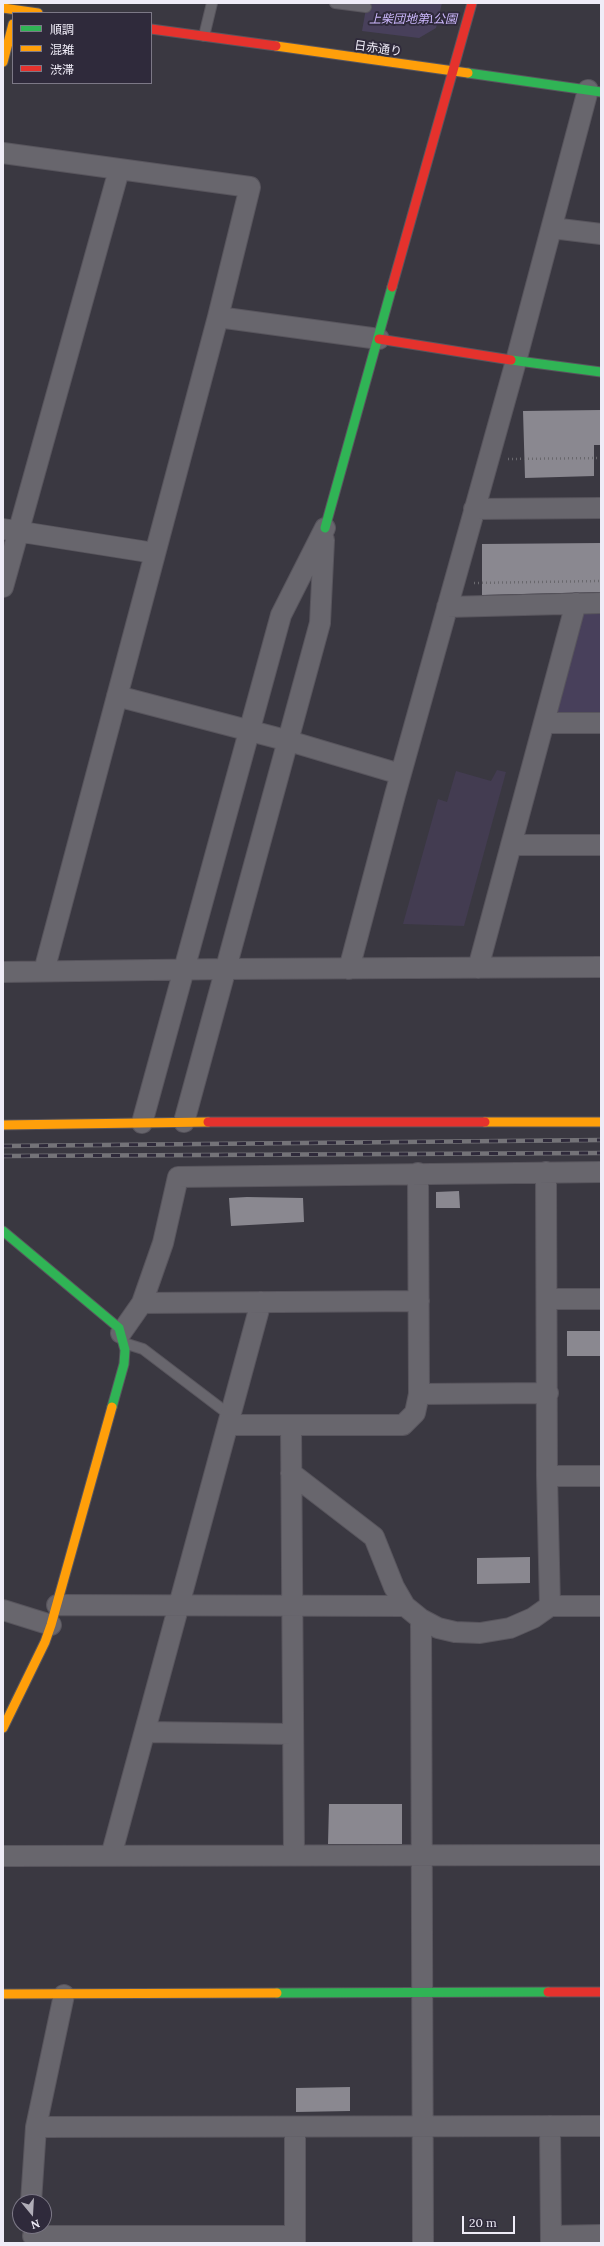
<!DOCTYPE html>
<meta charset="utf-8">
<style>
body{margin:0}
#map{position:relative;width:604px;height:2246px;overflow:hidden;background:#3a3841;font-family:Lora,"Noto Sans JP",serif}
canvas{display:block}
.frame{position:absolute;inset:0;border:4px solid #efecf7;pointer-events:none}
.legend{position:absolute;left:12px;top:12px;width:140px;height:72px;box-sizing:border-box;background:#2f2a3b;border:1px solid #7c7886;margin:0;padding:5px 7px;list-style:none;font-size:12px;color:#efecf7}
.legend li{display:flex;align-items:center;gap:8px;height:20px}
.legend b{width:20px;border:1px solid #7c7886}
.north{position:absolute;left:12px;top:2194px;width:40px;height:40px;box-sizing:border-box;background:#2f2a3b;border:1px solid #7c7886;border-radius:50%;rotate:162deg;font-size:11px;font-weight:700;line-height:16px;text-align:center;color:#efecf7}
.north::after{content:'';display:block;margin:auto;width:14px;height:18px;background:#b0adb7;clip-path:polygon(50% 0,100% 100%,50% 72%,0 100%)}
.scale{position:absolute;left:462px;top:2216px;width:53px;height:18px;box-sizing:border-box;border:2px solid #efecf7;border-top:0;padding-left:5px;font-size:12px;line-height:14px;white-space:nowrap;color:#efecf7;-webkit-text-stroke:3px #2f2a3b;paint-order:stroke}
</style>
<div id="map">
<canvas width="604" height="2246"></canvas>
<div class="frame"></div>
<ul class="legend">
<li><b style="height:5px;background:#30b455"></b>順調</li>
<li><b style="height:5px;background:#ff9f0a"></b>混雑</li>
<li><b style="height:5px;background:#e5322d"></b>渋滞</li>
</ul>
<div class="north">N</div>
<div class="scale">20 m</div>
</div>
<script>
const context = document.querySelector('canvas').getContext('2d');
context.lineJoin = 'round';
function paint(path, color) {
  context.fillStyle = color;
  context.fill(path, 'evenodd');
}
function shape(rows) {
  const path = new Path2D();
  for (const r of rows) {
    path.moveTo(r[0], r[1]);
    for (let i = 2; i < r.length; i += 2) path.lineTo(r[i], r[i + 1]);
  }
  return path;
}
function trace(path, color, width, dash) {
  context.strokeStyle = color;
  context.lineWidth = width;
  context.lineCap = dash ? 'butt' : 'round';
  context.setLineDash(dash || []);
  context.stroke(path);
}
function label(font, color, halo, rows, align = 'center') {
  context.font = font + ' Lora,"Noto Sans JP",serif';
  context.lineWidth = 4;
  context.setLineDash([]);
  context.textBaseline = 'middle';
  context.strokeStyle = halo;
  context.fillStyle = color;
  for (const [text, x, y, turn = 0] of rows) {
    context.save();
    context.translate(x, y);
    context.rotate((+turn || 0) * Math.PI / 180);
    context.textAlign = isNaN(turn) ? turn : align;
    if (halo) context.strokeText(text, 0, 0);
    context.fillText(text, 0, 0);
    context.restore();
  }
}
paint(shape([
 [497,770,506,772,464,926,403,924,438,799,447,802,456,771,491,781]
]), '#433c51');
paint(shape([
 [367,3,442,3,436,28,419,38,362,31],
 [576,603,601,603,601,723,544,723]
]), '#48405b');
paint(shape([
 [601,410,601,445,594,445,594,476,525,478,523,411],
 [601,543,601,592,482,595,482,544],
 [459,1191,460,1208,436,1208,436,1192],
 [247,1197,303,1198,304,1222,231,1226,229,1198],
 [567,1331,601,1331,601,1356,567,1356],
 [530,1557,530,1583,477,1584,477,1558],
 [329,1804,402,1804,402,1844,328,1844],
 [350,2087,350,2111,296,2112,296,2088]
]), '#8a8890');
const lane = shape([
 [335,3,366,7],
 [204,36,212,3],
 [124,1343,143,1349,231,1416]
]);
const street = shape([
 [3,153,250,187,218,317,44,971],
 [552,228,601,234],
 [218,317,379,339],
 [474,509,601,508],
 [3,529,154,553],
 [3,587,119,170],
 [447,607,601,603],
 [117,696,289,741,400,774],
 [544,723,601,723],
 [511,845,601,845],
 [478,968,576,603],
 [349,969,395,795,516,361,588,90],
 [3,972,226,969,601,967],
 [184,1122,320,623,324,540],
 [142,1123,281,615,325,528],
 [546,1172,547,1476,550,1606],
 [547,1299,601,1299],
 [142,1303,419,1301],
 [121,1333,142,1303,163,1243,178,1177,601,1172],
 [419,1394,548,1393],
 [229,1425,403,1425,415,1413,419,1394,418,1173],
 [291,1425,294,1855],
 [291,1473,374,1537,394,1587,405,1606,421,1619,438,1628,455,1632,480,1633,510,1628,533,1618,550,1606,601,1606],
 [547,1476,601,1476],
 [57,1605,405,1606],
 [3,1610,51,1625],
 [421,1619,423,2243],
 [146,1732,292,1734],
 [3,1856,601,1855],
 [111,1856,261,1302],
 [550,2126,551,2243],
 [36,2127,601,2126],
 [295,2127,295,2243],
 [31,2202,36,2127,64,1995],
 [33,2236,295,2236],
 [551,2236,601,2235]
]);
const fast = shape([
 [468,73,601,92],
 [511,360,601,372],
 [325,528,392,287],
 [3,1231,119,1328,125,1350,124,1364,112,1407],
 [277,1993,548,1992]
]);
const slow = shape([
 [3,8,38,13],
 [276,46,468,73],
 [3,62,13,24],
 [485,1122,601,1122],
 [3,1125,208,1122],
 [3,1728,45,1642,51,1625,112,1407],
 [3,1994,277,1993]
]);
const jam = shape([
 [151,29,276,46],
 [392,287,472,3],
 [379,339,511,360],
 [208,1122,485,1122],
 [548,1992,601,1992]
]);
trace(lane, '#58555d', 12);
trace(street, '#58555d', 22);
trace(fast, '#58555d', 11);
trace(slow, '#58555d', 11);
trace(jam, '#58555d', 11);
trace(shape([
 [508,459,601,458],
 [474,583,601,581]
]), '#69686d', 2.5, [1, 3]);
trace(lane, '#68666d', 10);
trace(street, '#68666d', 20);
trace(fast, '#30b455', 9);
trace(slow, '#ff9f0a', 9);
trace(jam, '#e5322d', 9);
const rail = shape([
 [3,1146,601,1140],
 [3,1156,601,1153]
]);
trace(rail, '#747378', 4.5);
trace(rail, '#2f2a3b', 3, [9]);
label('italic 12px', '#cab6fa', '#2f2a3b', [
 ["上柴団地第1公園",413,20]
]);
label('12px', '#efecf7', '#2f2a3b', [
 ["日赤通り",378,49,8]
]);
</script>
